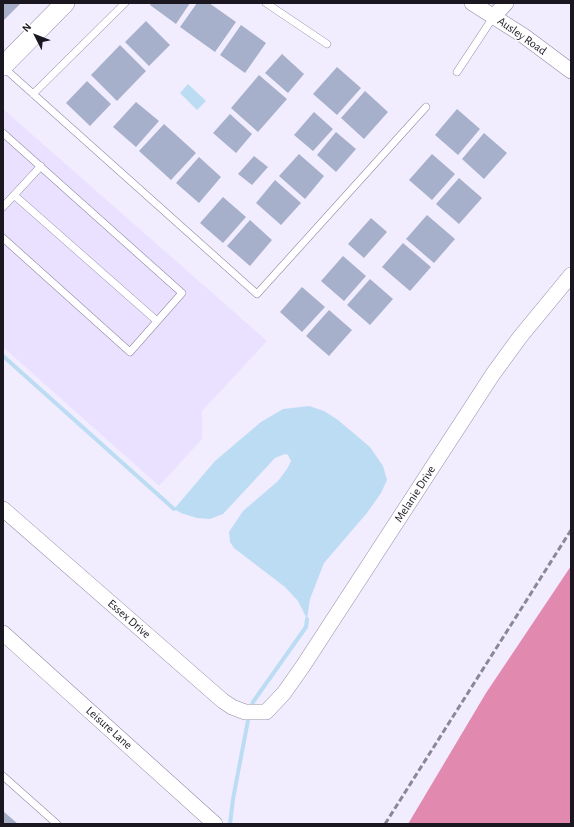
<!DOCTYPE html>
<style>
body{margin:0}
#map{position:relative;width:574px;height:827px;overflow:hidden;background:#f1edfe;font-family:"Alegreya Sans",sans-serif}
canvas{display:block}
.frame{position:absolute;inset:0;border:4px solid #1a1721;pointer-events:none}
.north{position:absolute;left:16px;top:16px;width:40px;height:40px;-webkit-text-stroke:3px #fdfdfd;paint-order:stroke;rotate:312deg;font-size:11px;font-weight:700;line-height:16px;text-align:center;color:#1a1721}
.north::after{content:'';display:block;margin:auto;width:14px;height:18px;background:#1a1721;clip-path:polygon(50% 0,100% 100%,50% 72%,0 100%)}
</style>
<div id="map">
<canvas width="574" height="827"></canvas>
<div class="frame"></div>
<div class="north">N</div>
</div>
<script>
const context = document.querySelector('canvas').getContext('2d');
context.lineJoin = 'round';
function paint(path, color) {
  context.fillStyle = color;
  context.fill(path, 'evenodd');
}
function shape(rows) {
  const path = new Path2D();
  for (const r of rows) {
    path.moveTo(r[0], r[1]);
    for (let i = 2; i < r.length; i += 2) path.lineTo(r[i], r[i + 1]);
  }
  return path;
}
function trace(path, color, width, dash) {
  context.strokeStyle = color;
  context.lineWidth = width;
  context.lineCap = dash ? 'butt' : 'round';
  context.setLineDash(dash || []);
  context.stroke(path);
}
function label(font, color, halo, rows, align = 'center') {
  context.font = font + ' "Alegreya Sans",sans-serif';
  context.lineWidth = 3;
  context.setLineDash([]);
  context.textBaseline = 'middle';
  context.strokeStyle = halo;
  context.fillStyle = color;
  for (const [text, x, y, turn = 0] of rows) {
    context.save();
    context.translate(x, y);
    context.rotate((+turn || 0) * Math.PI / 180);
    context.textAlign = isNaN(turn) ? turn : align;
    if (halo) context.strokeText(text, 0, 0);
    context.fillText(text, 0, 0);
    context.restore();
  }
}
paint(shape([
 [3,109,267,341,202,411,202,439,159,486,3,347]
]), '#e9e1ff');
paint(shape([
 [571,566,571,824,408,824,486,693]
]), '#e289af');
paint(shape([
 [188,84,206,101,197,110,180,93],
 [309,406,324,411,338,420,370,447,383,466,387,480,381,493,367,513,324,563,310,599,307,619,298,601,285,587,234,548,230,542,229,532,243,511,278,481,287,469,291,461,288,455,285,454,275,458,223,514,210,519,197,518,181,513,174,509,215,461,261,422,283,409]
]), '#bcdcf4');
trace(shape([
 [3,356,174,509],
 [251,709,253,702,306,627,307,619],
 [230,824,233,799,249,715]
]), '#bcdcf4', 4);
paint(shape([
 [3,3,21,3,3,21],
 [151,3,190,3,176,24,150,5],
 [197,3,209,3,236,22,215,52,180,27],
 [146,21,170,45,149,66,125,42],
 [241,25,266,43,245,73,220,55],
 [120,45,146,71,117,101,91,75],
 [282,54,304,74,288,93,265,73],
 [337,67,361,88,337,115,313,94],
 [259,75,287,99,258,132,231,108],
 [87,81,111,104,90,126,66,103],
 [365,91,388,112,364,139,341,118],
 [136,102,159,121,136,147,113,127],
 [457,109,480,129,458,155,435,135],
 [314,112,333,129,313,151,294,135],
 [230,114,252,134,236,153,213,133],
 [164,124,196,153,171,180,139,151],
 [336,132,356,149,336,172,317,155],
 [484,133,507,153,484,179,462,159],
 [299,154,324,176,305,199,279,176],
 [432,154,455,174,432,200,409,180],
 [254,156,268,167,252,185,238,174],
 [199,157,221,177,199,203,176,183],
 [459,178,482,198,459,224,436,204],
 [275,180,301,203,281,225,256,203],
 [223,197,246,217,223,243,200,223],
 [427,215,455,239,434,263,406,239],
 [371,218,387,232,364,258,348,244],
 [250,220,272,240,250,266,227,246],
 [403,243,431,267,410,291,382,267],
 [343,256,366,276,344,301,321,281],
 [370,279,393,299,370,325,347,305],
 [302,287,325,307,302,332,280,312],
 [329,310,352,330,329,356,306,336],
 [3,811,18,824,3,824]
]), '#a6b0cb');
const service = shape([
 [266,3,327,44],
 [3,67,257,294,426,107],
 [457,72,494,16],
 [33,94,125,3],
 [3,133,182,293,130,352,3,238],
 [14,195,157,321],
 [3,207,41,166],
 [3,776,57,824]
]);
const minor = shape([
 [472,3,524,36,571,71],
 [494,16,506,3],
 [3,509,223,701,232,707,245,712,266,712,284,693,303,666,493,374,520,337,571,275],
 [3,633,215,824]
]);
const tertiary = shape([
 [3,66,65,3]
]);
trace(service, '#918aa4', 8);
trace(minor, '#918aa4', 16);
trace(tertiary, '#918aa4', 20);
trace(service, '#fff', 7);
trace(minor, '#fff', 15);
trace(tertiary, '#fff', 19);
trace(shape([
 [385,824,571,530]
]), '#8b8895', 3, [6, 3]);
label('12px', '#1a1721', '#fdfdfd', [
 ["Ausley Road",522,36,35],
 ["Melanie Drive",415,494,-57],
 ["Essex Drive",129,619,41],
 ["Leisure Lane",109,728,42]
]);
</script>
